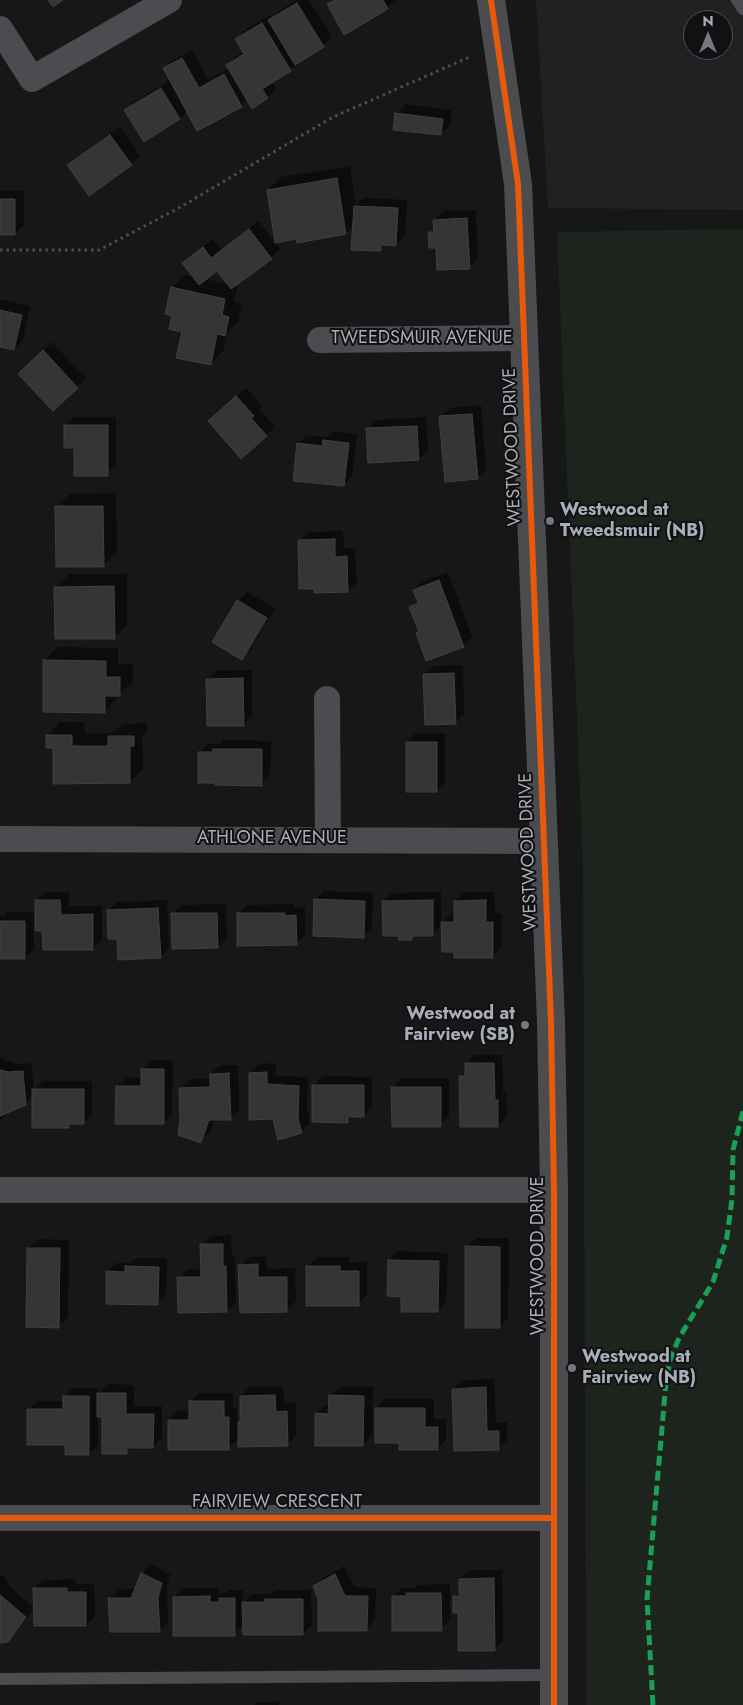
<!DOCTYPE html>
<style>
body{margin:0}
#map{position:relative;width:743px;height:1705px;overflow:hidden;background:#171717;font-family:Jost,sans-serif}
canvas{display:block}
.north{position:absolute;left:683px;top:10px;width:50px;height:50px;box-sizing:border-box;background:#111113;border:1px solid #4d4f55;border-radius:50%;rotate:0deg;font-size:14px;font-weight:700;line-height:20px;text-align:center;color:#a8adb8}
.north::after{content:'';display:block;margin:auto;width:18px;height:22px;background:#757880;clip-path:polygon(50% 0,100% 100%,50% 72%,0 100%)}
</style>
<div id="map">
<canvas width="743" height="1705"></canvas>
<div class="north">N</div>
</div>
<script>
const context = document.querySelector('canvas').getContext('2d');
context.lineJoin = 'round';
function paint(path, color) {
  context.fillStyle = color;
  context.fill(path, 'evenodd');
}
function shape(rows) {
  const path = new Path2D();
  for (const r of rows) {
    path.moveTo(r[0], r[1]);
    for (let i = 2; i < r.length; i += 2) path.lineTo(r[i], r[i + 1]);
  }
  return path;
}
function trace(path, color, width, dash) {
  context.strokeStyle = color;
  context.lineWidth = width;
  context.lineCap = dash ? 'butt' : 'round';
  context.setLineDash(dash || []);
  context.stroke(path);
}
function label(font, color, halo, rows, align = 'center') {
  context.font = font + ' Jost,sans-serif';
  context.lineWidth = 4;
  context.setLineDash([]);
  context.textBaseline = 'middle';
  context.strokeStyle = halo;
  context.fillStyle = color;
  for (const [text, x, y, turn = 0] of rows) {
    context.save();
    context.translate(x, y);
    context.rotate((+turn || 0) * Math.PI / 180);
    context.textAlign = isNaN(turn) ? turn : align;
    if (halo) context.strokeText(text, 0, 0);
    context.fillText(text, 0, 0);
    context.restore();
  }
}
paint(shape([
 [536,0,743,0,743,210,548,208],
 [693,20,723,20,723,50,693,50]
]), '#212123');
paint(shape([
 [743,229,743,1705,586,1705,583,866,557,232]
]), '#1d241e');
paint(shape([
 [297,0,309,0,332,37,323,46,299,62,290,70,272,81,276,89,268,97,248,99,241,106,187,111,180,118,125,110,134,102,170,80,164,69,173,60,192,50,208,80,229,68,228,65,236,56,244,52,237,39,245,30,271,15,273,17,278,12],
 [333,0,396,0,387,8,328,5],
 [406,104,452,110,450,125,441,134,397,113],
 [120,127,140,156,131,164,69,166,78,157],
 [350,166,356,205,364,198,407,200,405,236,396,245,387,244,381,250,354,225,346,233,268,190,281,177],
 [0,191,24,191,24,225,15,234,0,234],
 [476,210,478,258,469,267,437,246,430,233,435,228,434,220,443,211],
 [259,221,280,249,271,258,235,285,238,286,234,302,242,304,238,322,227,332,223,351,210,364,183,331,173,315,172,288,185,275,194,276,184,263,193,254,213,239,221,250],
 [217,269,228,284,205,279],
 [0,299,30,306,23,340,14,349,0,345],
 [52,342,86,378,53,410,20,374],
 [246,388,262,406,259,409,275,427,266,435,219,412],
 [481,405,486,469,477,478,441,417,450,408],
 [74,417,116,417,116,465,107,474,76,447,65,426],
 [426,417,428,450,419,459,367,429,376,420],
 [333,431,357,434,352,476,343,485,298,444,307,435,327,437],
 [116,493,117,552,104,565,56,507,70,494],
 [343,531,344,548,355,548,357,582,348,591,299,541,308,532],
 [448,572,472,637,463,646,417,633,420,631,411,607,418,600,414,590,423,581],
 [69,574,127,574,127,625,114,638,56,587],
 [247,592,275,608,250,650,241,659,214,642,238,601],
 [58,647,118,648,118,664,133,664,133,682,119,695,117,695,117,698,104,712,44,661],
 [463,665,464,714,455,723,424,675,433,666],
 [217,670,252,670,252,716,243,725,208,679],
 [60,722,84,722,85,733,113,733,123,724,147,723,147,732,142,736,143,769,129,782,54,747,47,736],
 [416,733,445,733,445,782,437,791,407,742],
 [223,740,271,741,270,775,261,784,199,753,208,744,220,744],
 [324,891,373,893,372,928,363,937,315,900],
 [45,892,69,892,69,906,102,906,102,940,93,949,44,930,36,901],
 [441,892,441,924,451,914,455,914,455,901,464,892,494,892,495,913,501,913,502,947,493,956,455,951,443,924,433,934,415,935,411,939,383,902,392,893],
 [167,900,169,948,160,957,119,937,108,911,117,902],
 [226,904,227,938,218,947,172,914,181,905],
 [294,904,294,908,305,907,305,935,296,944,238,914,247,905],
 [8,912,34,912,34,949,25,958,0,958,0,916,5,916],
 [475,1055,502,1055,503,1092,506,1092,507,1116,498,1125,460,1077,467,1071,466,1064],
 [0,1058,18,1064,31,1063,34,1090,43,1081,92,1081,92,1114,83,1123,73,1123,69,1127,34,1095,25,1104,6,1112,6,1115,0,1121],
 [151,1060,173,1061,172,1114,163,1123,117,1086,126,1077,142,1078,142,1069],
 [276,1063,275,1076,308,1077,307,1108,310,1123,301,1132,274,1118,250,1073,259,1064],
 [220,1065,238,1065,239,1110,230,1119,215,1119,210,1132,201,1141,182,1121,181,1088,190,1079,211,1079,211,1074],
 [323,1076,372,1077,372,1107,363,1116,353,1116,347,1122,314,1085],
 [402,1078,449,1078,449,1116,440,1125,393,1087],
 [231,1235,232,1257,235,1257,236,1302,227,1311,179,1278,188,1269,202,1269,202,1245,211,1236],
 [476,1238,509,1238,508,1318,499,1327,467,1247],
 [38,1239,69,1240,68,1317,59,1326,29,1248],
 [398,1251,448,1253,446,1302,438,1311,403,1296,389,1260],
 [266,1256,267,1269,295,1268,296,1301,287,1310,240,1266,249,1257],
 [317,1257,349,1257,349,1262,367,1262,367,1295,358,1304,308,1266],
 [136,1258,167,1258,166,1295,158,1304,107,1272,116,1263,131,1263],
 [494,1379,496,1423,507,1422,507,1440,498,1449,453,1389,462,1380],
 [107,1384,134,1385,134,1406,162,1406,162,1438,153,1447,133,1446,126,1453,104,1416,98,1416,98,1445,89,1454,66,1443,28,1410,37,1401,64,1401,64,1397,73,1388,98,1388,98,1394],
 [250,1387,283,1387,284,1403,296,1403,296,1436,287,1445,239,1437,228,1449,169,1420,178,1411,190,1411,190,1402,199,1393,233,1393,233,1408,237,1408,237,1425,242,1420,241,1396],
 [339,1387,373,1387,372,1436,363,1445,316,1414,325,1405,330,1405,330,1396],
 [385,1399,434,1399,434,1419,446,1419,446,1440,437,1449,400,1442,376,1408],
 [151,1565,170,1574,167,1588,168,1622,159,1631,110,1598,118,1589,136,1589,142,1574],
 [344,1566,354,1587,376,1588,375,1620,366,1629,319,1598,314,1587,323,1578],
 [469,1570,502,1570,503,1641,494,1650,459,1612,454,1597,460,1591,460,1579],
 [0,1576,5,1576,8,1585,34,1608,17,1631,7,1640,0,1642],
 [76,1579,76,1584,94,1584,95,1616,86,1625,34,1588,43,1580],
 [450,1584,450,1620,441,1629,393,1597,402,1588,414,1588,417,1585],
 [183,1588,219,1588,219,1593,226,1593,229,1590,243,1590,243,1603,252,1594,271,1594,275,1590,311,1590,312,1625,303,1634,244,1625,234,1634,174,1597],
 [258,1702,279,1702,279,1705,255,1705]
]), '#0007');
const building = shape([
 [48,0,63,0,53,7,48,0],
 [335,0,383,0,388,9,344,35,327,4,335,0],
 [297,3,324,47,295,65,268,20,297,3],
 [262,23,291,71,262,89,268,98,252,109,226,65,244,54,235,39,262,23],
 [182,58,199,88,224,74,242,107,197,131,163,68,182,58],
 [161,88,180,119,144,142,124,110,161,88],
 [395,113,443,119,441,135,393,130,395,113],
 [110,135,132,165,89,196,67,165,110,135],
 [337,178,346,234,297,243,296,239,275,243,267,190,337,178],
 [0,199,15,199,15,235,0,235,0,199],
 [354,206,398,208,396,246,381,245,381,251,351,250,354,206],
 [467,218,470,269,437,270,436,248,429,248,428,232,434,232,433,220,467,218],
 [249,229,272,259,231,289,217,271,199,285,182,263,203,247,211,258,249,229],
 [171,287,225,299,222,315,229,317,225,336,217,334,211,365,176,358,182,332,169,329,172,316,165,314,171,287],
 [0,310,22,315,14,350,0,347,0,310],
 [43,350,78,388,53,411,18,374,43,350],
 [236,396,254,416,251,418,267,436,241,459,208,421,236,396],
 [472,414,478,479,445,482,439,416,472,414],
 [64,425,108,425,108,476,74,476,74,448,64,448,64,425],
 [417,426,419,460,368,463,366,428,417,426],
 [323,440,349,443,344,486,293,481,297,443,322,446,323,440],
 [55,506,103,506,104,567,56,567,55,506],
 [335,539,335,557,347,556,348,592,314,593,314,589,299,589,298,540,335,539],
 [439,580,464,647,426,661,416,633,419,632,409,607,418,603,413,590,439,580],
 [114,586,115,639,55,639,54,587,114,586],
 [237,600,267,618,242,660,212,642,237,600],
 [43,660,106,661,106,677,120,677,120,696,105,696,105,713,43,712,43,660],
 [454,673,456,724,425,725,423,674,454,673],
 [243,678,244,726,207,726,206,679,243,678],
 [46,735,72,735,72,746,108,746,108,736,134,736,134,746,130,746,130,783,53,784,53,748,46,748,46,735],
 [406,742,437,742,437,792,406,792,406,742],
 [213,749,262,749,262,786,215,785,215,783,198,783,198,752,213,752,213,749],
 [314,899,365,901,364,938,313,936,314,899],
 [35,900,60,900,61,915,93,914,93,950,43,950,42,931,35,931,35,900],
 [433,900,433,936,412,936,412,940,399,940,398,936,383,936,382,901,433,900],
 [486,900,486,922,493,922,493,958,454,958,454,952,442,952,441,922,454,922,454,901,486,900],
 [158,908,161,958,118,960,117,939,108,939,107,910,158,908],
 [171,913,217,913,218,948,172,949,171,913],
 [237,913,285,913,285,916,296,915,297,945,237,946,237,913],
 [0,921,25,921,25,959,0,959,0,921],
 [465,1063,494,1063,495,1100,498,1100,498,1127,460,1127,459,1076,465,1076,465,1063],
 [141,1069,164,1069,164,1124,115,1124,116,1086,141,1086,141,1069],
 [0,1070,9,1072,23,1071,26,1105,0,1116,0,1070],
 [267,1072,267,1084,299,1086,298,1118,302,1133,278,1140,273,1119,249,1120,249,1073,267,1072],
 [229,1073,231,1120,209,1120,201,1143,178,1135,180,1121,179,1088,210,1087,210,1074,229,1073],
 [312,1085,364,1085,364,1117,348,1117,348,1123,312,1122,312,1085],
 [391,1087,441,1087,441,1127,392,1127,391,1087],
 [32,1089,84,1089,84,1124,69,1124,69,1128,32,1128,32,1089],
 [200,1244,223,1244,223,1266,226,1266,227,1312,178,1313,177,1277,201,1277,200,1244],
 [465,1246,500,1247,500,1328,465,1328,465,1246],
 [27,1248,60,1248,59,1328,26,1327,27,1248],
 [388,1260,439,1261,438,1312,401,1312,401,1297,387,1296,388,1260],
 [258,1264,258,1277,287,1277,287,1312,240,1313,238,1265,258,1264],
 [125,1266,159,1267,158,1305,106,1304,106,1271,125,1272,125,1266],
 [306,1266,340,1266,340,1271,359,1271,359,1306,306,1306,306,1266],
 [486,1387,487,1431,499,1431,499,1450,454,1451,452,1389,486,1387],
 [97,1393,126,1393,126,1414,154,1414,153,1448,127,1448,127,1454,102,1454,102,1417,97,1417,97,1393],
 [275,1395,276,1412,287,1411,288,1446,238,1447,238,1422,240,1422,240,1396,275,1395],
 [329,1395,364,1396,363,1446,315,1446,315,1413,328,1414,329,1395],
 [63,1396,89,1396,89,1455,65,1455,65,1445,27,1445,27,1409,63,1409,63,1396],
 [189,1401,224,1401,224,1417,229,1417,229,1450,168,1450,168,1420,189,1420,189,1401],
 [375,1408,425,1408,425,1427,438,1427,438,1450,399,1450,399,1443,375,1443,375,1408],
 [141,1573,162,1583,158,1598,160,1632,110,1632,108,1598,131,1598,141,1573],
 [335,1574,345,1596,368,1596,367,1631,318,1631,318,1599,313,1586,335,1574],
 [494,1578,495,1651,458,1651,458,1613,453,1613,453,1596,459,1596,459,1579,494,1578],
 [33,1588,67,1588,67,1592,86,1592,86,1626,34,1626,33,1588],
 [406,1593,441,1593,442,1631,392,1631,392,1596,407,1596,406,1593],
 [0,1595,26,1617,8,1642,0,1643,0,1595],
 [210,1596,210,1602,219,1602,219,1598,235,1598,235,1636,173,1636,173,1597,210,1596],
 [265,1599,303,1599,303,1635,243,1635,242,1602,265,1602,265,1599]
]);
paint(building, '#353536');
trace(building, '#3f4043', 1);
trace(shape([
 [0,250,99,250,177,209,333,117,472,56]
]), '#4d4e52', 3, [2.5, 4]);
trace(shape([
 [737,0,743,9],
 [0,1679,554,1675]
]), '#4b4c50', 12);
trace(shape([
 [0,29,32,79,169,0],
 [320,340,523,338],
 [327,699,328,839],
 [0,839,544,841],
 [0,1190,554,1190],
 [0,1518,554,1518]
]), '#4b4c50', 26);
trace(shape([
 [491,0,518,184,551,1022,554,1190,554,1705]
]), '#4b4c50', 28);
trace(shape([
 [653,1705,647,1599,666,1382,670,1360,679,1338,713,1282,727,1237,732,1199,733,1150,743,1111]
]), '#1a9f57', 5, [10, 5]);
trace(shape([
 [491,0,518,184,551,1022,554,1190,554,1705],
 [0,1518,554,1518]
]), '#e8590c', 6);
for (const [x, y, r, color] of [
 [550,521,5,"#757880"],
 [525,1025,5,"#757880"],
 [572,1368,5,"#757880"]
]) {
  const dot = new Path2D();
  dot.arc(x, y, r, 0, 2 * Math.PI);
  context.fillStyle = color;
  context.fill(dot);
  trace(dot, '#111113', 2);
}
label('18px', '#a8adb8', '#111113', [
 ["TWEEDSMUIR AVENUE",422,339],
 ["WESTWOOD DRIVE",513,447,-92],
 ["ATHLONE AVENUE",272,839],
 ["WESTWOOD DRIVE",529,852,-92],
 ["WESTWOOD DRIVE",539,1256,-90],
 ["FAIRVIEW CRESCENT",277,1503]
]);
label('bold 18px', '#a8adb8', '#111113', [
 ["Westwood at",560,511],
 ["Tweedsmuir (NB)",560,532],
 ["Westwood at",515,1015,"right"],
 ["Fairview (SB)",515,1036,"right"],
 ["Westwood at",582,1358],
 ["Fairview (NB)",582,1379]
], 'left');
</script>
